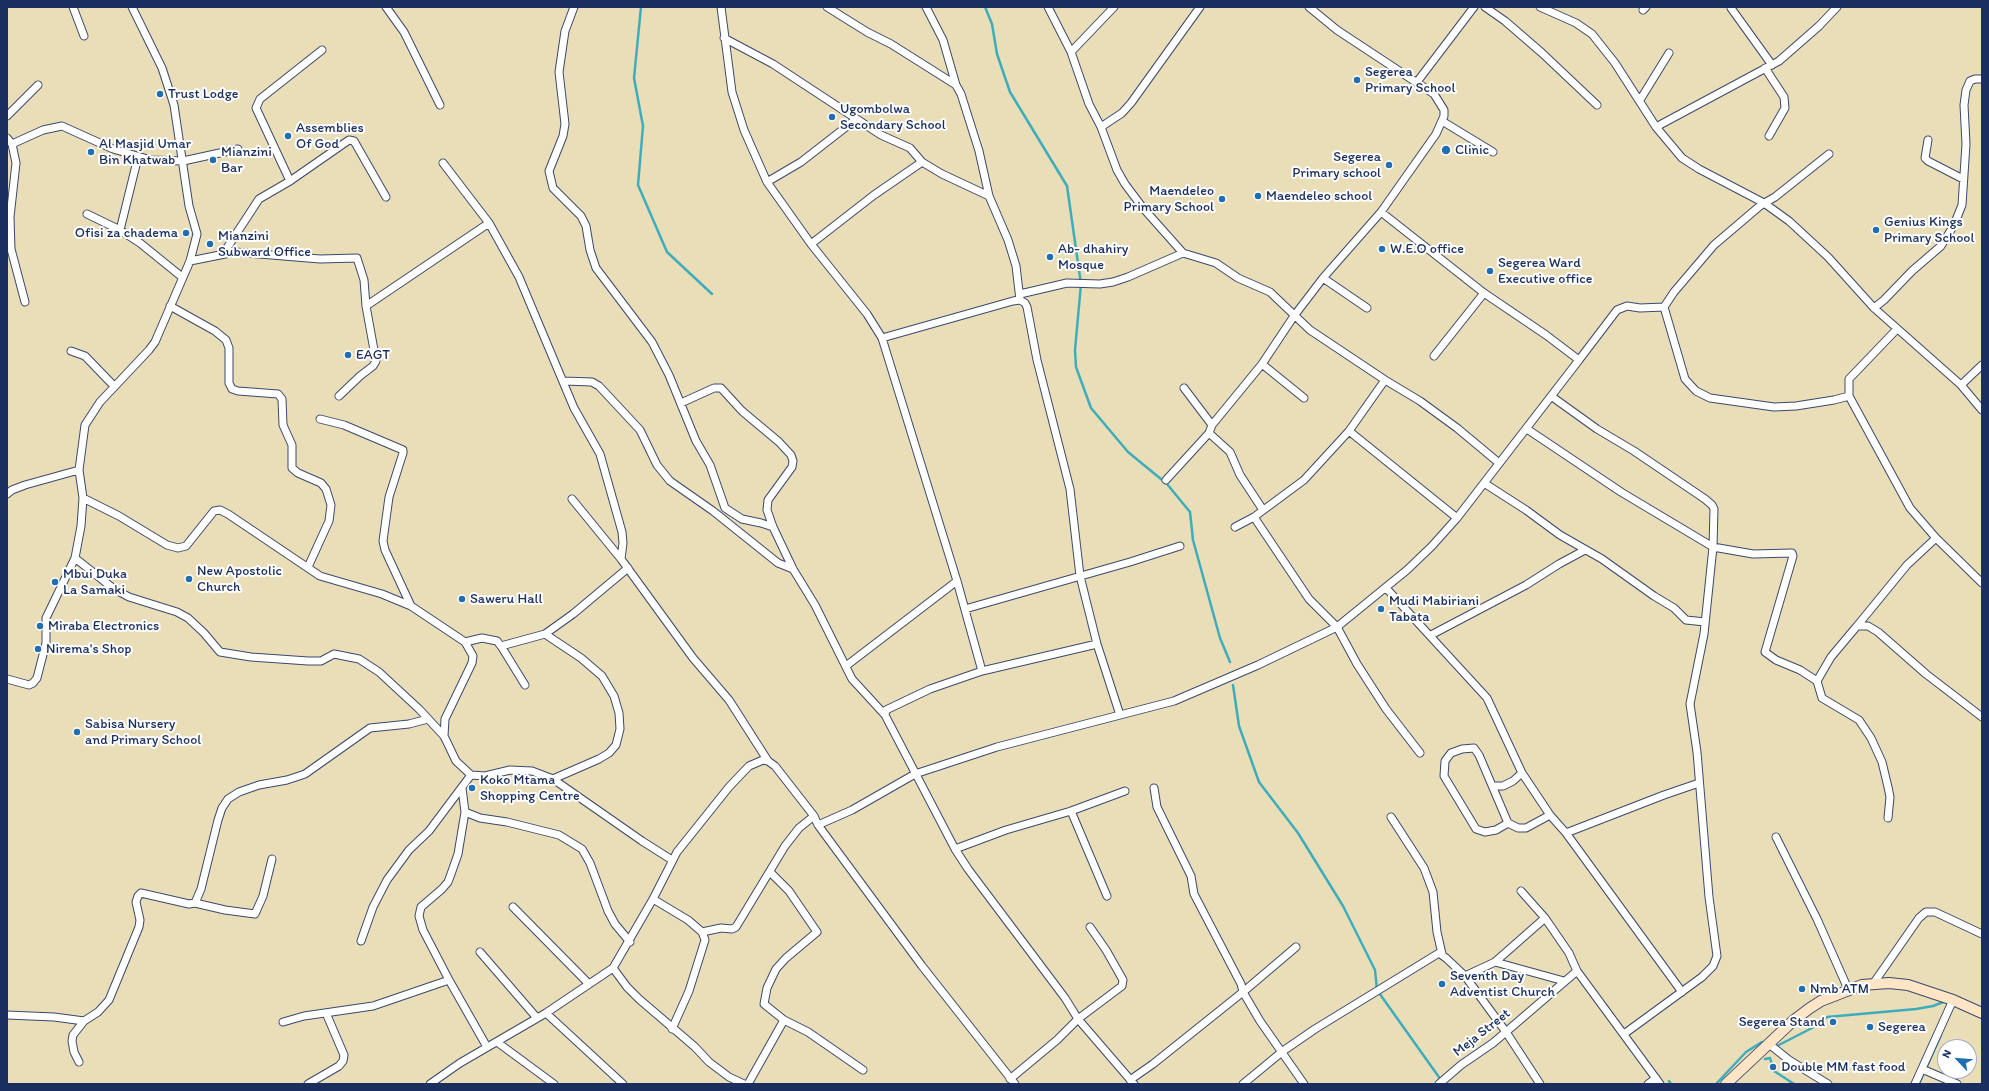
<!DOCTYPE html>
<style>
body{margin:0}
#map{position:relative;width:1989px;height:1091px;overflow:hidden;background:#eadeb9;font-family:Itim,sans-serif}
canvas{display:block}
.frame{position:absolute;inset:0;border:8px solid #1b2f5e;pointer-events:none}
.north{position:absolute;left:1937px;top:1039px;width:40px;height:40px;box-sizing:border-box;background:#fff;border:1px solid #a4acbf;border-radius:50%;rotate:296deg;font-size:11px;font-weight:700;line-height:16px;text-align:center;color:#1b2f5e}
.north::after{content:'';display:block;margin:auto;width:14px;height:18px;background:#1f6fb2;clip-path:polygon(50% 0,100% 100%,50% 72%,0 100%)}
</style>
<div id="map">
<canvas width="1989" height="1091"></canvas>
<div class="frame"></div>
<div class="north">N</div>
</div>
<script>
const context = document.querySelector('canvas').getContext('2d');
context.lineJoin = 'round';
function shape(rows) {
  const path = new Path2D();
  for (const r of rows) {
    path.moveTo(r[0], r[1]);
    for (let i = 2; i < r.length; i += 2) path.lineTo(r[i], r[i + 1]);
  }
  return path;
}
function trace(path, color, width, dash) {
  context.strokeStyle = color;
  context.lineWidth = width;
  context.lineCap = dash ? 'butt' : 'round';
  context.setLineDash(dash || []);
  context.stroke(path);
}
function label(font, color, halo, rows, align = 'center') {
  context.font = font + ' Itim,sans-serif';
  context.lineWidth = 4;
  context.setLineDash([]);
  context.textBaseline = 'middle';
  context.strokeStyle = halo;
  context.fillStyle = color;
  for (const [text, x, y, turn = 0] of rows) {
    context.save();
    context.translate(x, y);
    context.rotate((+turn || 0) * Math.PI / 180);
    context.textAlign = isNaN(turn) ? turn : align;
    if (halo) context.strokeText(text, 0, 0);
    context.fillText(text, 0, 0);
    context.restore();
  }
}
trace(shape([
 [641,7,634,78,643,126,638,185,667,252,712,294],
 [985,7,992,24,997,54,1010,92,1067,186,1081,284,1075,350,1076,367,1091,408,1128,452,1167,484,1190,512,1193,540,1220,638,1230,662],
 [1233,685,1239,726,1259,782,1298,833,1343,906,1375,970,1377,990,1441,1080],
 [1775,1047,1812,1028,1827,1017,1916,1009,1933,1006,1946,1001],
 [1765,1059,1770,1058,1774,1071,1794,1084],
 [1669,1081,1671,1084],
 [1716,1084,1746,1052,1762,1042],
 [1919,1084,1941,1035]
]), '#3eadbb', 2.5);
const street = shape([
 [73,7,84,36],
 [386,7,404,32,440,105],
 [574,7,565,31,559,72,565,124,563,136,549,171,553,188,581,216,586,226,590,250,596,268,652,342,669,375,696,441,710,465,725,508,742,519,761,523,773,527],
 [721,7,732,92,744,130,767,182,811,244,867,314,882,338,957,581,982,671],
 [827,7,867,32,891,44,956,85,961,94,979,151,989,196,1008,240,1016,266,1020,300],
 [926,7,943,40,956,85],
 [1048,7,1071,52,1089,104,1101,127,1117,170,1125,184,1143,208,1183,253,1216,263,1238,278,1270,292,1310,330,1385,380,1420,401,1457,428,1499,463],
 [1485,7,1505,21,1542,53,1597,105],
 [1540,7,1576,23,1592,34,1615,63,1656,127,1682,158,1699,169,1764,203,1789,221,1828,257,1874,308,1961,385,1982,410],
 [1731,8,1772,65],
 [1643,10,1646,7],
 [724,38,773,64,881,135,910,148,922,162,942,174,989,196],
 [1071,52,1114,7],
 [1765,68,1784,97,1785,108,1769,136],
 [1417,82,1474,7],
 [1640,100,1669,53],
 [7,116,38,85],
 [1442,121,1493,152],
 [1101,127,1122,113,1131,103,1200,7],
 [1656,127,1779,61,1819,26,1837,7],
 [7,138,12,144,16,163,10,217,11,249,25,302],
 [1928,140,1925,158,1928,161,1963,179],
 [12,144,43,130,62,126,113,149,151,160,183,161,238,149],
 [443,163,489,223,519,277,574,408,600,454,622,532,623,543,621,559],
 [290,181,256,108,260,99,322,50],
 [767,182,801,162,855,120],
 [87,214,120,230,140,243,182,277],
 [120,230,138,157],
 [811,244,874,195,922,162],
 [223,254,259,199,290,181,349,140,354,141,386,197],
 [190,261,235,252,320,259,357,258,364,280,366,306,376,361,373,366,360,376,339,396],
 [1323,278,1367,308],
 [1020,294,1067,283,1100,284,1113,282,1128,277,1183,253],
 [170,306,215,331,226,340,229,348,229,383,232,389,238,391,278,394,282,399,283,425,292,445,292,468,298,473,321,483,326,489,331,505,329,521,308,567],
 [366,306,489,223],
 [1664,307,1685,379,1696,391,1710,398,1774,407,1796,406,1834,400,1849,396],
 [1874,308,1884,300,1912,271,1941,246,1954,225,1962,205,1966,144,1964,105,1966,90,1970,81,1975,79,1982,79],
 [1897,329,1849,379,1849,396,1910,508,1936,538,1982,583],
 [882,338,1013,301,1020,300,1025,303,1027,307,1037,360,1070,489,1080,576,1097,644,1120,715],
 [71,351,85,356,114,386],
 [1434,356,1484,293],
 [1579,360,1617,310,1627,306,1640,308,1664,307,1674,292,1714,245,1761,205,1775,197,1829,154],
 [1262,364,1304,398],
 [564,381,592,382,599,386,640,430,657,465,670,481,713,511,778,563,793,569],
 [1961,385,1982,365],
 [1184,388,1212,425],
 [1551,396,1597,429,1634,451,1705,499,1712,505,1714,509,1713,547,1704,634,1690,704,1697,752,1709,897,1717,956,1713,966,1702,977,1624,1034],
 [681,403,714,388,721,388,742,411,779,442,791,455,793,461,792,467,768,500,767,510,773,527,793,569,815,605,852,679,885,715],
 [320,419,344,425,403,450,403,453,389,497,383,541,385,550,411,606],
 [1527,429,1621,492,1713,547,1753,554,1792,553,1793,556,1765,652,1776,660,1800,670,1817,681],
 [1349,431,1457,518],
 [1166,480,1209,433],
 [1484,483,1526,510,1560,535,1602,559,1654,596,1674,608,1686,620,1705,622],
 [7,494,12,490,25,485,79,470],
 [83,498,119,516,167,545,178,548,186,546,214,511,220,510,228,514,320,576,382,594,411,606,465,642,473,656,472,663,445,719,444,736],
 [572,499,621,559,693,658,729,700,768,761],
 [1263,510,1240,475,1230,452,1209,433,1212,425,1262,364,1294,316,1323,278,1381,212,1436,134,1444,116,1444,110,1434,94,1337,30,1309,7],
 [1254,517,1309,599,1337,627,1357,664,1386,709,1420,753],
 [1235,527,1254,517,1304,480,1349,431,1385,380],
 [75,558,114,589,129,597,177,612,188,618,204,633,220,652,251,657,308,661,321,661,334,654,359,659,379,672,419,709,444,736,456,761,471,775,485,776,510,770,532,771,553,779,642,841,672,860],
 [1386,588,1487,698,1522,773,1550,815,1566,833,1682,992],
 [965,609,1130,562,1180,546],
 [1857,626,1907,565,1936,538],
 [545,634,573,614,628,568],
 [1431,635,1526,585,1559,564,1585,550],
 [465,642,482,638,497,641,501,646,525,685],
 [1097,644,982,671,930,689,886,710,885,715,955,849,968,869,1065,998,1078,1019,1134,1084],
 [501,646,545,634,581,658,602,676,614,696,619,713,620,729,616,745,609,753,599,759,553,779],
 [846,666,957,581],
 [7,679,29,685,33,683,37,678,46,643,46,618,75,558,81,526,83,498,79,470,85,425,100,402,149,350,155,342,190,261,197,234,189,206,174,105,162,68,132,7],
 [1493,786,1503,786,1513,781,1522,773],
 [462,788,465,812,458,854,451,874,448,882,442,889,421,907,419,916,423,930,449,980,487,1047],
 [1154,788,1157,807,1191,876,1194,894,1241,984,1243,992,1260,1021,1304,1084],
 [1071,811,1107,896],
 [465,812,480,818,507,822,559,835,582,849,590,863,608,911,615,924,630,942],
 [1391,817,1424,868,1433,892,1437,932,1442,954],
 [1888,818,1890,797,1888,787,1882,762,1871,738,1859,720,1822,698,1817,681,1831,657,1857,626,1868,626,1878,632,1926,674,1982,717],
 [1508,823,1496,830,1485,832,1476,829,1444,776,1445,761,1451,753,1462,749,1474,748,1479,755,1508,823,1518,828,1526,828,1550,815],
 [818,825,852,810,915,774,997,747,1174,701,1258,665,1337,627,1407,570,1432,546,1457,518,1579,360,1546,335,1484,293,1381,212],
 [1566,833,1664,795,1699,783],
 [1776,837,1817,919,1848,989],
 [955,849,1006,830,1071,811,1125,791],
 [770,872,789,891,817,932,786,958,776,969,767,988,764,1004,784,1020,808,1032,863,1070],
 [1521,891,1545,918,1569,953,1577,971,1660,1084],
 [653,899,688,920,702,932,705,940,689,991,672,1029],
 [195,903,225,910,255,914,263,896,272,859],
 [513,907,589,984],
 [702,932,721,928,732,929,736,927,785,846,799,828,814,816],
 [361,941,373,907,387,880,409,850,429,831,471,775],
 [480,952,537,1018],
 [1495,962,1545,918],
 [613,968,627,987,639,999,695,1047,709,1062,729,1077,744,1084],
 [1465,976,1495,962,1564,981],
 [1873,984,1919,918,1926,912,1935,912,1982,934],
 [546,1013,623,1084],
 [7,1015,54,1017,84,1021],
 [283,1022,304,1016,373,1006,449,980],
 [497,1042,554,1084],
 [1769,1044,1789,1060,1828,1084],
 [79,1062,74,1052,72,1041,73,1035,84,1021,98,1012,109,1000,139,927,140,920,136,902,138,896,141,893,189,904,195,903,201,889,218,820,222,808,228,799,239,792,259,785,287,780,305,774,370,728,409,724,428,719],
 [1922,1069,1957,1084],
 [1010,1079,1057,1040,1078,1019,1122,986,1123,980,1106,950,1090,927],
 [1130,1080,1153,1064,1243,992,1296,947],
 [308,1084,339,1066,343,1061,344,1055,326,1013],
 [430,1084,460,1063,546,1013,613,968,653,899,677,852,729,787,749,766,763,760,768,761,775,766,814,816,818,825,922,966,1015,1084],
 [748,1084,784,1020],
 [1243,1084,1283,1051,1315,1029,1439,953,1446,958,1465,976,1506,1032,1540,1084],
 [1439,1084,1461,1065,1493,1043,1577,971],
 [1648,1084,1656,1078],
 [1915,1084,1953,1000]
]);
const secondary = shape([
 [1726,1084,1794,1020,1810,1008,1821,1001,1862,985,1889,983,1908,985,1953,1000,1982,1013]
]);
trace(street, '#3a496c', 9);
trace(secondary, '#3a496c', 12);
trace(street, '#fff', 7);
trace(secondary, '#ffe4c6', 10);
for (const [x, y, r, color] of [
 [1357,80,4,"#1f6fb2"],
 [160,94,4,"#1f6fb2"],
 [832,117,4,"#1f6fb2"],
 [288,136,4,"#1f6fb2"],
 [1446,150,5,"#1f6fb2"],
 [91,152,4,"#1f6fb2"],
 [213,160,4,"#1f6fb2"],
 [1389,165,4,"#1f6fb2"],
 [1258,196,4,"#1f6fb2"],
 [1222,199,4,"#1f6fb2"],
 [1876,230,4,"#1f6fb2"],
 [186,233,4,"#1f6fb2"],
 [210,244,4,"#1f6fb2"],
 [1382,249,4,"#1f6fb2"],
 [1050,257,4,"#1f6fb2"],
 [1490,271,4,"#1f6fb2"],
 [348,355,4,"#1f6fb2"],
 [189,579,4,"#1f6fb2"],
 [55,582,4,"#1f6fb2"],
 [462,599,4,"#1f6fb2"],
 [1381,609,4,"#1f6fb2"],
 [40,626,4,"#1f6fb2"],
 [38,649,4,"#1f6fb2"],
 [77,732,4,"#1f6fb2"],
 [472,788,4,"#1f6fb2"],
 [1442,984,4,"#1f6fb2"],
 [1802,989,4,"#1f6fb2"],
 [1833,1022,4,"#1f6fb2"],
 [1870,1027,4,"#1f6fb2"],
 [1773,1067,4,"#1f6fb2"]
]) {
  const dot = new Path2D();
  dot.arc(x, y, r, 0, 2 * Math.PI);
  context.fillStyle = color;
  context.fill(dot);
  trace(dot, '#fff', 1.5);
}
label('14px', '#1b2f5e', '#fff', [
 ["Segerea",1365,72],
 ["Primary School",1365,88],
 ["Trust Lodge",168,94],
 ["Ugombolwa",840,109],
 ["Secondary School",840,125],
 ["Assemblies",296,128],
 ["Of God",296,144],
 ["Al Masjid Umar",99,144],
 ["Bin Khatwab",99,160],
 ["Clinic",1455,150],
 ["Mianzini",221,152],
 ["Bar",221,168],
 ["Segerea",1381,157,"right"],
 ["Primary school",1381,173,"right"],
 ["Maendeleo",1214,191,"right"],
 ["Primary School",1214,207,"right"],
 ["Maendeleo school",1266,196],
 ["Genius Kings",1884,222],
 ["Primary School",1884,238],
 ["Ofisi za chadema",178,233,"right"],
 ["Mianzini",218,236],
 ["Subward Office",218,252],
 ["Ab- dhahiry",1058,249],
 ["Mosque",1058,265],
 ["W.E.O office",1390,249],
 ["Segerea Ward",1498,263],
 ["Executive office",1498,279],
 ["EAGT",356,355],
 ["New Apostolic",197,571],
 ["Church",197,587],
 ["Mbui Duka",63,574],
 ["La Samaki",63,590],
 ["Saweru Hall",470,599],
 ["Mudi Mabiriani",1389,601],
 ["Tabata",1389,617],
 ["Miraba Electronics",48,626],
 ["Nirema's Shop",46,649],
 ["Sabisa Nursery",85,724],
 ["and Primary School",85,740],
 ["Koko Mtama",480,780],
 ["Shopping Centre",480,796],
 ["Seventh Day",1450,976],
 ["Adventist Church",1450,992],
 ["Nmb ATM",1810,989],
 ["Segerea Stand",1825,1022,"right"],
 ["Segerea",1878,1027],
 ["Double MM fast food",1781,1067]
], 'left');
label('14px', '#1b2f5e', '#fff', [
 ["Meja Street",1482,1033,-38]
]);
</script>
